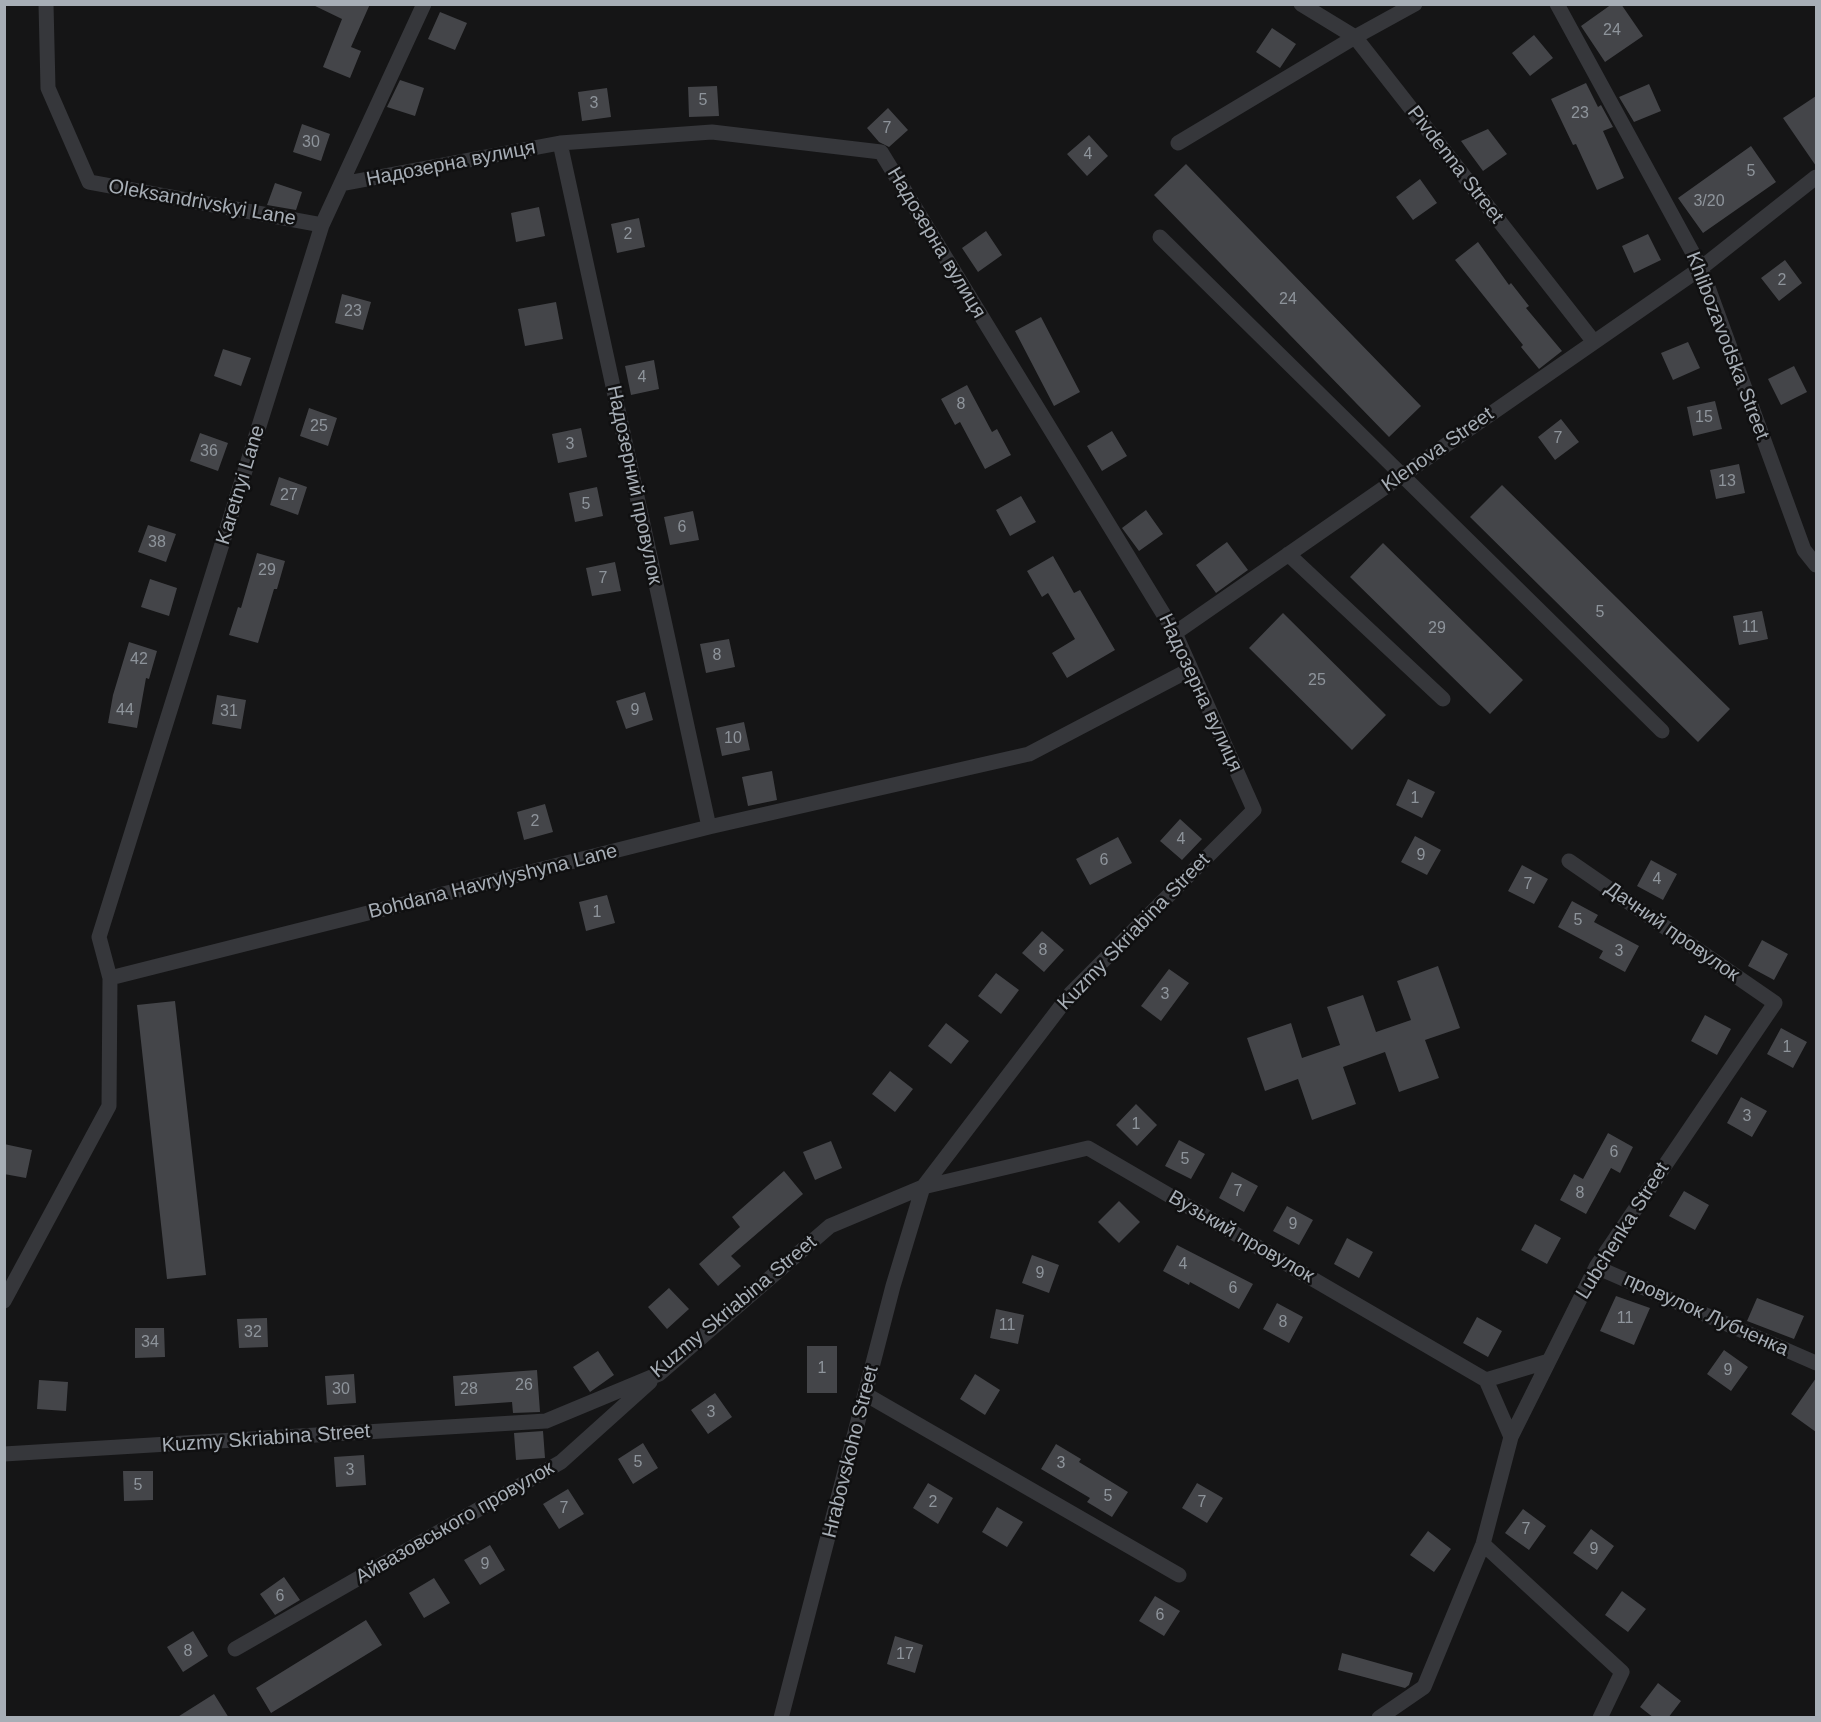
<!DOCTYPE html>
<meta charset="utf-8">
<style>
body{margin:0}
#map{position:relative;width:1821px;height:1722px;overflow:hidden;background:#151516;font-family:Arial,sans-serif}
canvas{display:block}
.frame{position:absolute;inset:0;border:6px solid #a7aeb6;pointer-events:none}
</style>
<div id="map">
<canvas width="1821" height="1722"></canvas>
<div class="frame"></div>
</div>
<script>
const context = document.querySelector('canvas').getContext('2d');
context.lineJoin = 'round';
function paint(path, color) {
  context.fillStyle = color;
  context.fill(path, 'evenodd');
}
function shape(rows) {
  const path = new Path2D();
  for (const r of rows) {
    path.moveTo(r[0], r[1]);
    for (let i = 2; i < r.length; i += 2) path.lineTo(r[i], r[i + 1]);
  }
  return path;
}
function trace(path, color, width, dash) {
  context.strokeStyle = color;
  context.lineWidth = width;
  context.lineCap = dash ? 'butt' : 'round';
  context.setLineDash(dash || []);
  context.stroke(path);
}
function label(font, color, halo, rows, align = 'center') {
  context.font = font + ' Arial,sans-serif';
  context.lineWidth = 5;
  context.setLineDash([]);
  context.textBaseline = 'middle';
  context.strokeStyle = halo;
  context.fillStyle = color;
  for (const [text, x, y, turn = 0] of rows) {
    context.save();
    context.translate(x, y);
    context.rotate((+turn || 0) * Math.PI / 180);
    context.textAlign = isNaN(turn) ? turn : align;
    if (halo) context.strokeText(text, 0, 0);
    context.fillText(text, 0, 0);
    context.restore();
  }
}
paint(shape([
 [311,4,370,4,351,47,361,51,350,78,323,67,342,19],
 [1612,4,1621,4,1643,36,1605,62,1581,26],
 [440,12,467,23,455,50,428,39],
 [1272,28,1296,44,1280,68,1256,52],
 [1534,35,1553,58,1530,76,1512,53],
 [400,80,424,88,415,116,387,107],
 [1586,83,1598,107,1601,105,1613,127,1603,131,1624,178,1597,190,1576,144,1573,145,1551,99],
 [1649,84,1661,111,1634,122,1619,97],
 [717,86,719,116,689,117,688,87],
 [607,88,611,117,582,121,578,92],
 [1816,96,1816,166,1783,118],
 [888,108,908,130,889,147,879,142,867,128],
 [302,124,330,134,321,161,293,152],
 [1488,129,1507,154,1483,171,1461,141],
 [1089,135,1108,156,1087,176,1067,154],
 [1751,146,1776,182,1703,233,1678,198],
 [1186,164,1421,406,1389,437,1154,195],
 [1420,179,1437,203,1413,220,1396,197],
 [275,183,302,192,296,210,267,205],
 [539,207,545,236,516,242,511,213],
 [639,218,645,247,617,253,611,224],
 [986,231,1002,255,978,272,962,248],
 [1648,234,1661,260,1634,273,1622,246],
 [1478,242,1509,285,1511,283,1529,306,1526,308,1562,351,1539,369,1521,347,1523,345,1455,260],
 [1785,260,1802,283,1779,301,1761,278],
 [342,294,371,302,363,330,335,323],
 [556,302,563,339,525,346,518,309],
 [1041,317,1080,392,1054,406,1015,331],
 [1688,342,1700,368,1673,380,1661,353],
 [223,349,251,358,241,386,214,376],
 [654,360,659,389,631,395,625,366],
 [1794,366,1807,392,1781,405,1768,379],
 [967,385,992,432,997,429,1011,455,985,469,960,422,955,425,941,399],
 [1715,401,1722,429,1693,436,1687,407],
 [309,408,337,418,328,446,300,436],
 [1561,419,1579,442,1555,460,1538,437],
 [581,428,587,457,558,463,552,434],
 [1112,431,1127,456,1102,471,1087,446],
 [200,433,228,443,218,471,190,461],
 [1739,464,1745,493,1716,499,1710,470],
 [279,477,307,487,298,515,270,505],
 [1502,485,1730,709,1698,742,1470,517],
 [597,487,603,516,575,522,569,493],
 [1021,496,1036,522,1010,536,996,510],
 [1146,510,1163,534,1139,551,1122,528],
 [693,511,699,540,670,545,664,517],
 [148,525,176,534,166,562,138,552],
 [1227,542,1248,570,1216,593,1196,565],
 [1383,543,1523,680,1490,714,1350,577],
 [257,553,285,561,277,589,274,589,258,643,229,635,238,607,241,608],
 [1053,556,1074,593,1080,590,1115,650,1067,678,1052,653,1075,639,1048,593,1042,597,1027,571],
 [615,562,621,591,592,596,586,568],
 [150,579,177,588,169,616,141,607],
 [1762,611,1768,639,1739,645,1733,616],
 [1283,613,1386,715,1352,750,1249,648],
 [729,639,735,667,706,673,700,644],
 [129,642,157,651,149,679,146,678,137,728,108,723,113,695],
 [645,692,653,720,626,729,616,701],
 [217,695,246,700,241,729,212,724],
 [744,722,750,750,722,756,716,728],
 [772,771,777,800,748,806,742,777],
 [1408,779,1435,792,1422,818,1396,805],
 [545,804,553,832,524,840,517,812],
 [1180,819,1202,839,1182,860,1160,841],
 [1415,836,1441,850,1427,875,1401,862],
 [1118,837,1132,863,1090,885,1076,859],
 [1651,860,1677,874,1663,900,1637,886],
 [1522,865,1548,879,1534,904,1508,891],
 [607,895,615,923,586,931,579,902],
 [1572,901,1598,915,1594,922,1639,946,1625,972,1599,958,1603,951,1558,927],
 [1042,931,1064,950,1044,972,1022,953],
 [1762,940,1788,954,1774,980,1748,966],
 [1438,966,1460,1028,1425,1040,1439,1078,1399,1092,1385,1052,1343,1067,1356,1104,1312,1120,1298,1079,1265,1091,1247,1038,1291,1023,1302,1058,1340,1045,1327,1007,1363,995,1376,1032,1411,1020,1397,981],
 [1169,969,1189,983,1161,1021,1141,1006],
 [996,973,1019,990,1001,1014,978,996],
 [175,1001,206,1275,167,1279,137,1005],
 [1705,1015,1731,1029,1717,1055,1691,1041],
 [946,1023,969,1041,951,1064,928,1046],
 [1781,1028,1807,1042,1793,1068,1767,1054],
 [890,1071,913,1089,895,1112,872,1094],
 [1741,1097,1767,1111,1752,1137,1727,1123],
 [1136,1104,1157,1125,1137,1146,1116,1125],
 [1608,1133,1633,1147,1620,1173,1611,1168,1586,1214,1560,1200,1574,1174,1583,1179],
 [1179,1140,1205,1154,1191,1179,1165,1166],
 [831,1141,842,1168,815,1180,803,1152],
 [4,1144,32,1150,26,1178,4,1174],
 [784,1171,803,1194,731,1256,741,1266,718,1286,699,1264,740,1227,732,1217],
 [1232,1172,1258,1186,1244,1212,1219,1198],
 [1684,1191,1709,1205,1695,1230,1669,1216],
 [1119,1201,1140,1222,1119,1243,1098,1222],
 [1287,1206,1313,1220,1299,1245,1273,1231],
 [1535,1224,1561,1238,1547,1264,1521,1250],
 [1347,1238,1373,1252,1359,1278,1334,1264],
 [1177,1245,1253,1284,1239,1309,1190,1282,1189,1285,1163,1271],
 [1032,1255,1059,1265,1049,1293,1022,1283],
 [669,1288,689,1309,667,1329,648,1307],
 [1616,1296,1650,1308,1634,1345,1600,1331],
 [1757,1298,1804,1316,1794,1339,1747,1321],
 [1277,1303,1303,1317,1289,1343,1263,1329],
 [996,1309,1024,1315,1018,1344,990,1338],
 [1477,1317,1502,1331,1488,1357,1463,1343],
 [267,1318,268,1347,239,1348,237,1319],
 [135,1328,164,1328,165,1357,135,1358],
 [807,1346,837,1346,837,1393,807,1393],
 [1724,1350,1748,1367,1731,1391,1707,1374],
 [598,1351,614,1375,590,1392,573,1367],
 [537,1370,540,1412,513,1413,512,1402,455,1406,453,1376],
 [354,1374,356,1403,327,1405,325,1376],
 [975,1374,1000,1390,985,1415,960,1399],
 [1816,1378,1816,1432,1791,1414],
 [39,1380,68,1382,66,1411,37,1409],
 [715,1393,732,1417,708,1434,691,1410],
 [543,1431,545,1458,516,1460,514,1433],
 [643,1443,658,1468,633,1484,618,1459],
 [1056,1444,1081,1459,1079,1462,1128,1492,1112,1517,1087,1502,1090,1498,1041,1469],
 [364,1455,366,1485,336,1487,334,1457],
 [123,1471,153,1471,153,1500,124,1501],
 [928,1483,953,1498,938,1524,913,1508],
 [1197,1483,1223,1498,1207,1523,1182,1508],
 [568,1489,584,1514,559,1529,543,1504],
 [997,1507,1023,1522,1007,1547,982,1532],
 [1523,1509,1546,1526,1529,1550,1505,1533],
 [1591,1529,1614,1546,1597,1570,1573,1553],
 [1428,1531,1451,1549,1434,1572,1410,1555],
 [490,1545,505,1570,480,1585,464,1560],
 [284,1577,300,1600,275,1615,260,1594],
 [434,1578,450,1603,424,1618,409,1593],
 [1622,1591,1646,1609,1628,1632,1605,1615],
 [1155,1596,1180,1611,1164,1636,1139,1621],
 [366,1620,382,1645,271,1713,256,1688],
 [193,1631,208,1656,183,1672,167,1647],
 [895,1636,923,1645,915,1673,887,1664],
 [1342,1653,1413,1673,1409,1685,1405,1688,1338,1670],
 [1658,1683,1681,1701,1668,1718,1654,1718,1640,1707],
 [214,1694,229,1718,176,1718]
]), '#444549');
trace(shape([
 [46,4,48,88,89,182,322,225],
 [1301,4,1355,37,1594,342],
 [1557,4,1701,268,1804,550,1816,565],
 [560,143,709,827],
 [1178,143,1355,37,1415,4],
 [1160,237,1662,731],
 [1288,554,1443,699],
 [1175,633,1701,268,1816,177],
 [110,978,709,827,1029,754,1191,669],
 [1596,1267,1816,1363],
 [4,1301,109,1106,110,978,99,937,322,225,424,4],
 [1486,1380,1549,1361],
 [865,1394,1179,1575],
 [4,1454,546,1421,659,1374,830,1226,923,1187,1071,993,1254,810,1175,633,881,152,712,132,560,143,341,184],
 [1483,1544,1622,1672,1600,1718],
 [235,1649,561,1462,650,1382],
 [781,1718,893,1286,923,1187,1088,1148,1486,1380,1511,1437],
 [1379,1718,1424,1687,1483,1544,1511,1437,1596,1267,1775,1003,1569,861]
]), '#36373b', 15);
label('16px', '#8e949b', null, [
 ["24",1612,31],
 ["5",703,101],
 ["3",594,104],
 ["23",1580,114],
 ["7",887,129],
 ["30",311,143],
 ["4",1088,155],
 ["5",1751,172],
 ["3/20",1709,202],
 ["2",628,235],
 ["2",1782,281],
 ["24",1288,300],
 ["23",353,312],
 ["4",642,378],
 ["8",961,405],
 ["15",1704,418],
 ["25",319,427],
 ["7",1558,439],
 ["3",570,445],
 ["36",209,452],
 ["13",1727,482],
 ["27",289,496],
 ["5",586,505],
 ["6",682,528],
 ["38",157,543],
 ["29",267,571],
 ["7",603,579],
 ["5",1600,613],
 ["11",1750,628],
 ["29",1437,629],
 ["8",717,656],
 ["42",139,660],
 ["25",1317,681],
 ["44",125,711],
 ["9",635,711],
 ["31",229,712],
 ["10",733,739],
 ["1",1415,799],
 ["2",535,822],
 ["4",1181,840],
 ["9",1421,856],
 ["6",1104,861],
 ["4",1657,880],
 ["7",1528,885],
 ["1",597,913],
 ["5",1578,921],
 ["8",1043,951],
 ["3",1619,952],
 ["3",1165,995],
 ["1",1787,1048],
 ["3",1747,1117],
 ["1",1136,1125],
 ["6",1614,1153],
 ["5",1185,1160],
 ["7",1238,1192],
 ["8",1580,1194],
 ["9",1293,1225],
 ["4",1183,1265],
 ["9",1040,1274],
 ["6",1233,1289],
 ["11",1625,1319],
 ["8",1283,1323],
 ["11",1007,1326],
 ["32",253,1333],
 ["34",150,1343],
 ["1",822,1369],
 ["9",1728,1371],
 ["26",524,1386],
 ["30",341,1390],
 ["28",469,1390],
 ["3",711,1413],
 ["5",638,1463],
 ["3",1061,1464],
 ["3",350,1471],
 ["5",138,1486],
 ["5",1108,1497],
 ["2",933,1503],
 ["7",1202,1503],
 ["7",564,1509],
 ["7",1526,1530],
 ["9",1594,1550],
 ["9",485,1565],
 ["6",280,1597],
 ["6",1160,1616],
 ["8",188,1652],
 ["17",905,1655]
]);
label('20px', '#a7aeb6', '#101011', [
 ["Надозерна вулиця",451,164,-11],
 ["Pivdenna Street",1455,165,52],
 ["Oleksandrivskyi Lane",202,203,10],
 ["Надозерна вулиця",936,243,59],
 ["Khlibozavodska Street",1727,346,69],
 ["Klenova Street",1438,450,-35],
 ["Karetnyi Lane",241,485,-73],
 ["Надозерний провулок",634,485,78],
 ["Надозерна вулиця",1200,693,65],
 ["Bohdana Havrylyshyna Lane",493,882,-14],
 ["Kuzmy Skriabina Street",1134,932,-46],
 ["Дачний провулок",1672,932,35],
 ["Lubchenka Street",1623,1231,-58],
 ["Вузький провулок",1241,1237,30],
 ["Kuzmy Skriabina Street",734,1307,-40],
 ["провулок Лубченка",1706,1315,24],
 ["Kuzmy Skriabina Street",266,1439,-4],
 ["Hrabovskoho Street",851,1452,-76],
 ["Айвазовського провулок",455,1523,-30]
]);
</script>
